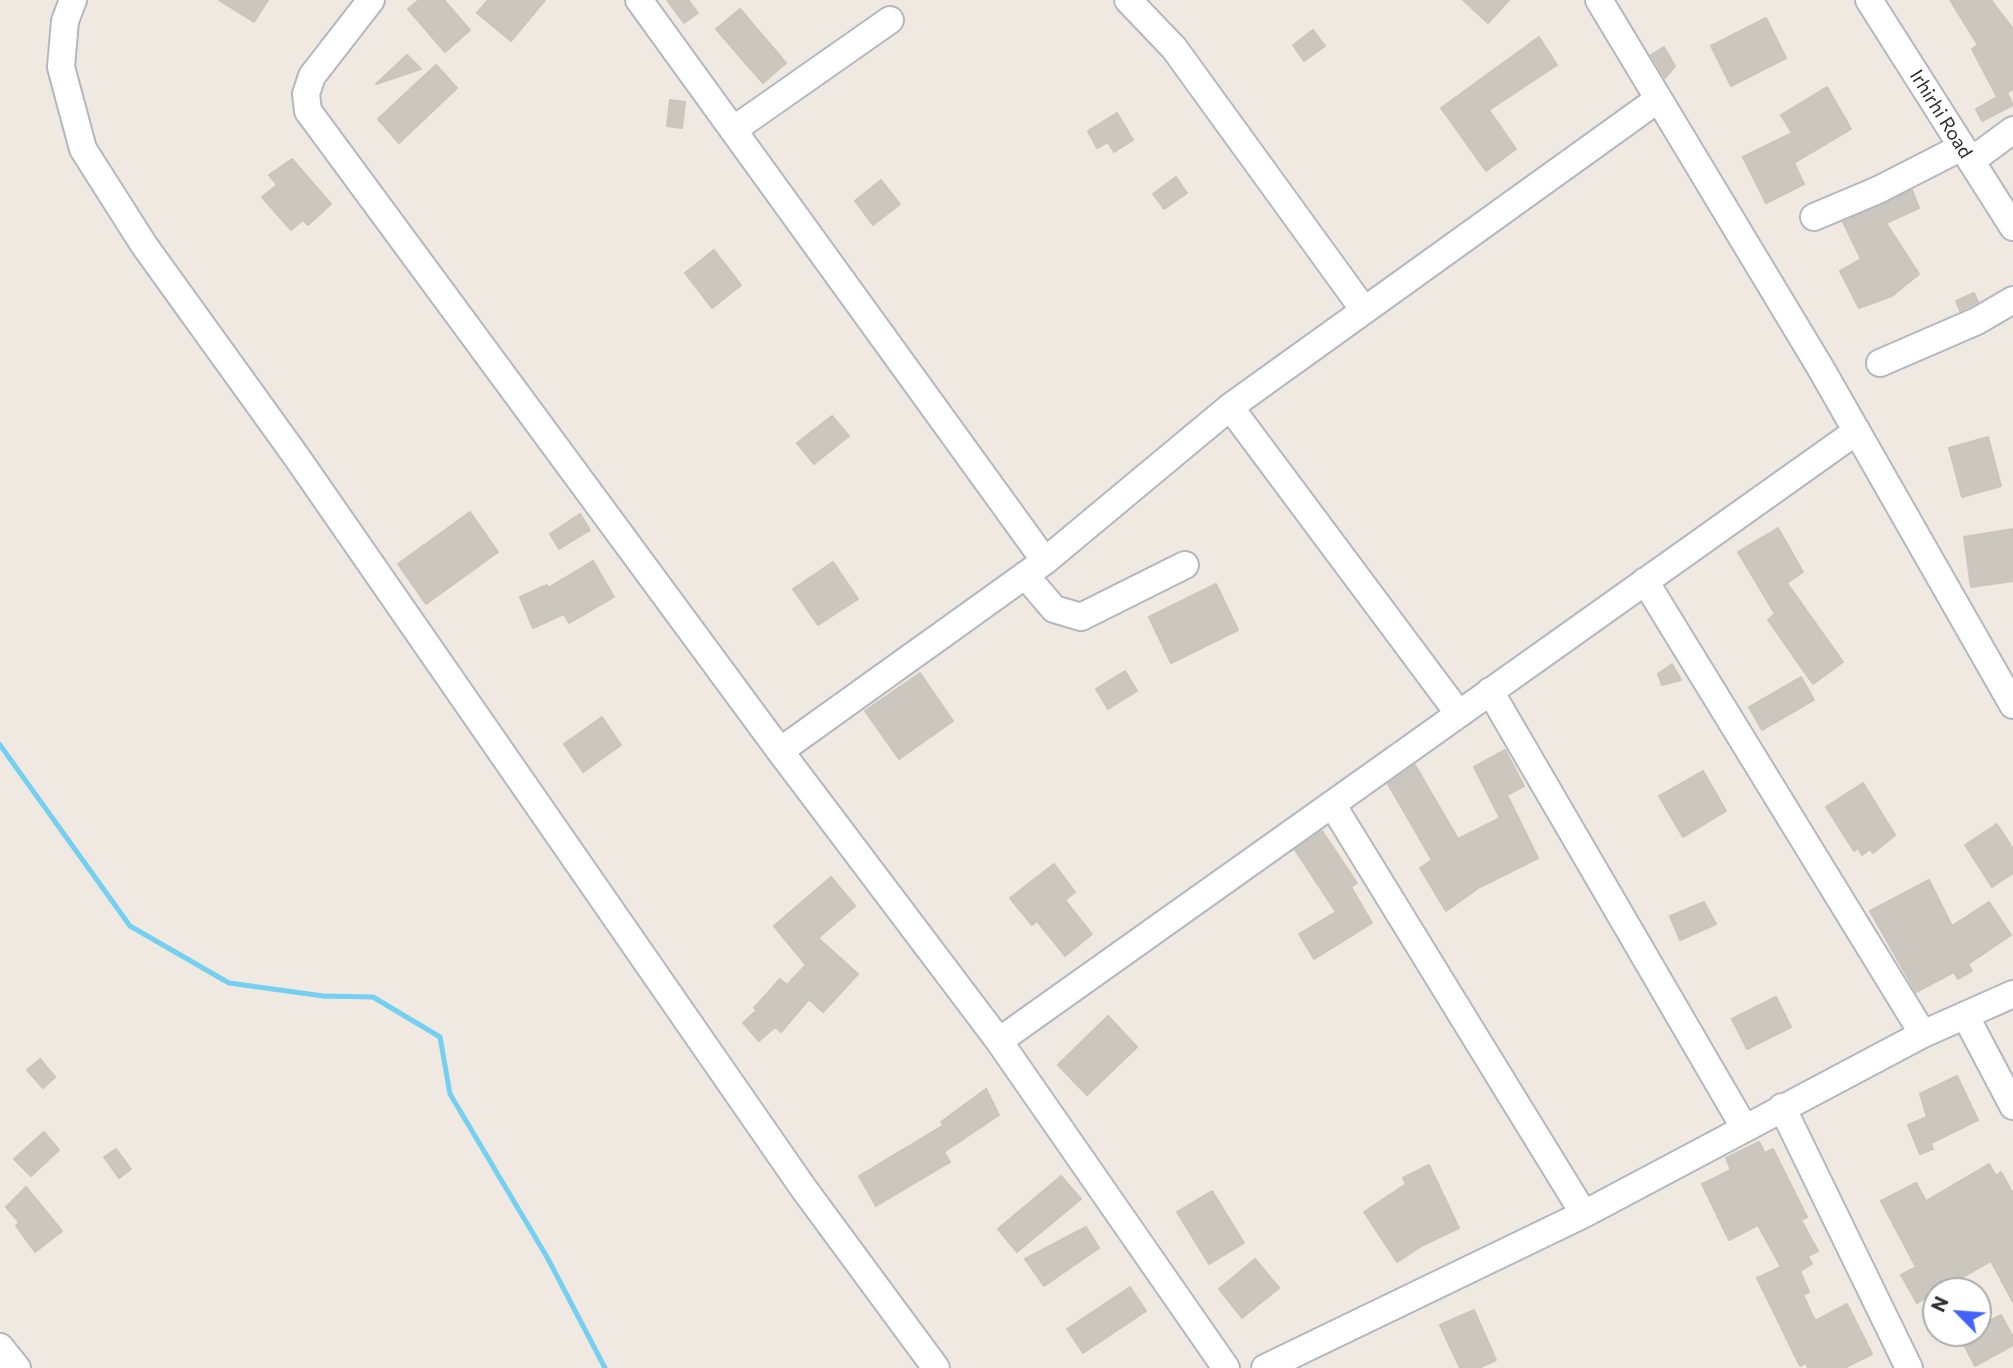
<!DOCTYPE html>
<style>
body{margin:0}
#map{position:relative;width:2013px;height:1368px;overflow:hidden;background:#efe9e1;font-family:Commissioner,sans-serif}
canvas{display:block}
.north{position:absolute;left:1922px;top:1277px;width:70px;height:70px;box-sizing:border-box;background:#fff;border:2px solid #ababab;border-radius:50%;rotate:295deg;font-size:19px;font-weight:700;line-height:28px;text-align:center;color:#2e2e2e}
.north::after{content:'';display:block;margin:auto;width:24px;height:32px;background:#4264fb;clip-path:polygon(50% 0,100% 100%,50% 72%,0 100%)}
</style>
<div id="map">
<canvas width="2013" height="1368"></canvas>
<div class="north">N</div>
</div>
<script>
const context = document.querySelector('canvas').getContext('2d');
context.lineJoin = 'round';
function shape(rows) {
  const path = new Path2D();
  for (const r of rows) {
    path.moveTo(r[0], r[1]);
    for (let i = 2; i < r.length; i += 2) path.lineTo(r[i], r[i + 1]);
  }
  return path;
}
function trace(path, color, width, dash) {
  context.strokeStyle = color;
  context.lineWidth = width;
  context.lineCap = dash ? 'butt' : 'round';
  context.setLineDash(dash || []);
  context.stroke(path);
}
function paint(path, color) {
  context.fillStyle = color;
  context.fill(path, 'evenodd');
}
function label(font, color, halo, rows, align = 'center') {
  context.font = font + ' Commissioner,sans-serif';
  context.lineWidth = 6;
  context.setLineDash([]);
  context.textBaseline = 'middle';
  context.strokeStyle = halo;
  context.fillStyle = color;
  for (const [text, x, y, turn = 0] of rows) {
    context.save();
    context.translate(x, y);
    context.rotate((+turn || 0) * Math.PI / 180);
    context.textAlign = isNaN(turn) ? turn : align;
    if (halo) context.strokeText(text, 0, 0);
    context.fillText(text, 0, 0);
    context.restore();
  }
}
trace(shape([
 [0,745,130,926,229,983,323,996,373,997,440,1037,450,1094,547,1257,605,1368]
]), '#75cff0', 5);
const building = shape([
 [219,0,268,0,254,22,219,0],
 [419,0,444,0,470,30,445,52,408,9,419,0],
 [488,0,545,0,511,41,477,13,488,0],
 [667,0,688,0,698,13,684,23,667,0],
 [1463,0,1509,0,1488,23,1463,0],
 [1950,0,1991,0,2013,29,2013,89,2007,93,2013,105,1982,121,1976,109,1997,97,1972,49,1978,45,1950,0],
 [740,9,786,63,763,83,716,29,740,9],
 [1766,18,1786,58,1731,86,1711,46,1766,18],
 [1313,30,1325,46,1304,61,1293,45,1313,30],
 [1539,37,1557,65,1489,110,1516,149,1486,171,1441,108,1539,37],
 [1664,47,1675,66,1665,78,1651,55,1664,47],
 [407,55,421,69,376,84,407,55],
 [436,65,457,88,399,143,378,119,436,65],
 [1827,87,1851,129,1794,163,1804,184,1766,203,1743,157,1792,133,1781,115,1827,87],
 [670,100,685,102,682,128,667,126,670,100],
 [1117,113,1133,140,1114,152,1108,142,1097,148,1088,131,1117,113],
 [292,159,331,204,308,225,303,220,291,230,262,197,277,185,269,175,292,159],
 [1176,177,1187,193,1164,209,1153,194,1176,177],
 [881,180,900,204,873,225,855,201,881,180],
 [1912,190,1919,208,1886,223,1919,274,1892,296,1859,308,1840,271,1861,259,1843,222,1912,190],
 [714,250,741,285,712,308,685,273,714,250],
 [1974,293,1978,302,1960,311,1956,301,1974,293],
 [832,416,849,436,814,464,797,443,832,416],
 [1988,437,2001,486,1962,497,1949,448,1988,437],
 [470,512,498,552,426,604,398,564,470,512],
 [580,514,590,530,559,549,550,534,580,514],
 [1778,528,1803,572,1787,583,1843,662,1813,684,1768,620,1775,614,1738,552,1778,528],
 [2013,529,2013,581,1971,587,1964,537,2013,529],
 [593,561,614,597,569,623,564,614,533,628,520,597,547,585,548,588,593,561],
 [833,562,858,599,818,625,793,589,833,562],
 [1216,584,1238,630,1171,663,1149,617,1216,584],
 [1672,664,1681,680,1662,685,1658,674,1672,664],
 [1125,671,1137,691,1108,709,1096,689,1125,671],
 [920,673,953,721,899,759,865,711,920,673],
 [1801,677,1814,700,1762,730,1749,707,1801,677],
 [602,717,621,745,583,772,564,744,602,717],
 [1505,750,1524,786,1507,795,1538,858,1480,887,1446,911,1420,868,1432,860,1388,784,1415,765,1458,839,1500,818,1474,767,1505,750],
 [1703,771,1726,811,1683,837,1659,796,1703,771],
 [1863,783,1895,835,1873,853,1870,849,1862,855,1858,848,1854,851,1826,807,1863,783],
 [1997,824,2013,849,2013,873,1992,887,1965,845,1997,824],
 [1322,831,1357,883,1351,887,1372,923,1314,959,1299,934,1336,912,1295,850,1322,831],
 [1054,864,1075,892,1065,900,1092,934,1065,956,1037,921,1032,925,1010,898,1054,864],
 [831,877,855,906,818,938,858,974,823,1012,809,999,781,1032,775,1027,759,1041,743,1023,757,1010,754,1008,780,979,787,985,806,965,774,926,831,877],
 [1929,880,1952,926,1989,902,2011,935,1968,964,1972,971,1958,979,1954,972,1916,992,1870,911,1929,880],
 [1704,902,1716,924,1680,940,1670,916,1704,902],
 [1776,997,1791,1027,1747,1049,1732,1019,1776,997],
 [1108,1016,1137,1047,1087,1095,1058,1065,1108,1016],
 [40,1059,55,1077,43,1088,27,1070,40,1059],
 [1957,1076,1978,1120,1931,1143,1933,1149,1920,1154,1908,1125,1927,1117,1920,1094,1957,1076],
 [986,1089,999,1115,944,1152,950,1162,876,1206,859,1176,944,1125,941,1122,986,1089],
 [44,1132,59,1150,31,1176,14,1159,44,1132],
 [1759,1142,1765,1153,1773,1149,1807,1217,1801,1220,1818,1251,1808,1256,1812,1264,1800,1271,1809,1292,1803,1295,1815,1321,1847,1304,1872,1354,1844,1368,1808,1368,1806,1363,1800,1366,1757,1278,1781,1267,1758,1225,1729,1240,1702,1184,1731,1170,1726,1158,1759,1142],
 [116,1149,131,1169,119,1178,104,1157,116,1149],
 [1989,1164,1996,1176,2001,1172,2013,1194,2013,1302,1991,1261,1917,1303,1901,1275,1916,1267,1881,1201,1916,1183,1926,1201,1989,1164],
 [1429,1165,1459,1228,1423,1245,1397,1262,1364,1212,1406,1184,1403,1178,1429,1165],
 [1061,1176,1081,1199,1017,1252,998,1229,1061,1176],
 [26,1187,62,1231,35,1252,16,1226,19,1222,6,1207,26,1187],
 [1212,1191,1244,1243,1209,1264,1177,1212,1212,1191],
 [1086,1227,1099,1248,1044,1286,1025,1259,1086,1227],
 [1255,1259,1279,1288,1242,1318,1219,1289,1255,1259],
 [1130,1287,1146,1311,1083,1353,1067,1329,1130,1287],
 [1474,1310,1496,1360,1479,1368,1460,1368,1440,1325,1474,1310],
 [2001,1315,2013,1337,2013,1345,1975,1366,1958,1333,1978,1333,1978,1327,2001,1315]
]);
paint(building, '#cbc7bf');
trace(building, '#cbc5ba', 2);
const minor = shape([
 [73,0,65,21,61,67,83,149,144,245,296,456,804,1189,936,1368],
 [371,0,312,76,306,94,308,111,780,751,999,1041,1226,1368],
 [639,0,1045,561],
 [1128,0,1174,48,1364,310],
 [1599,0,1820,367,2013,705],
 [1869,0,2013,227],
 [733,130,890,20],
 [1971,161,2013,130],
 [1814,217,1878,190,1962,147],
 [1880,363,1977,321,2013,300],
 [1025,575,1054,609,1081,617,1185,565],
 [1645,581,1923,1034],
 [1490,691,1744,1127],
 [1459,714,1230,407,1657,100],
 [780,751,1045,561,1230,407],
 [1332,804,1584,1214],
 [1965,1015,2013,1106],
 [999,1041,1857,431],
 [1782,1107,1909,1368],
 [0,1347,17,1368],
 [1265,1368,1584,1214,1923,1034,2013,994]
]);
trace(minor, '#b4b7c1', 30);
trace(minor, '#fff', 26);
label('19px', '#2e2e2e', '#fff', [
 ["Irhirhi Road",1941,114,58]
]);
</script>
